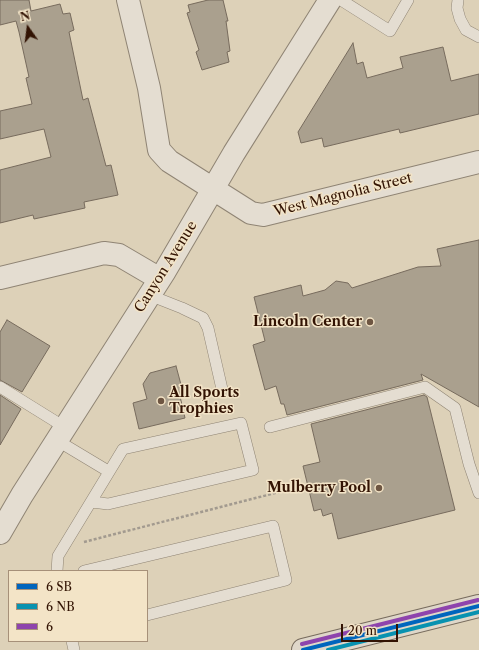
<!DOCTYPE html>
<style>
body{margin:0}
#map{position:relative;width:479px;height:650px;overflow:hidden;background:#ddd1b8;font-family:"Libre Caslon Text",serif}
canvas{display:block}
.legend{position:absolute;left:8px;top:570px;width:140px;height:72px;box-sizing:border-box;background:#f3e4c7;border:1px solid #a69079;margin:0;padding:5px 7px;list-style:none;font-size:12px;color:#321303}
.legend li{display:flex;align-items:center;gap:8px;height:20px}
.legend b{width:20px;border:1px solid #a69079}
.north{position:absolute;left:8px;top:8px;width:40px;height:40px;-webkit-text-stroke:3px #f3e4c7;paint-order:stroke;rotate:346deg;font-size:11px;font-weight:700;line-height:16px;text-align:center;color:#321303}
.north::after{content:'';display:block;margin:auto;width:14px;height:18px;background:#321303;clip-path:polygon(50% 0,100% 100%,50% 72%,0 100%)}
.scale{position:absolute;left:341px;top:624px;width:57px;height:18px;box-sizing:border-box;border:2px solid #321303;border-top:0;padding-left:5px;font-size:12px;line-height:14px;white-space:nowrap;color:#321303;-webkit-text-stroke:3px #f3e4c7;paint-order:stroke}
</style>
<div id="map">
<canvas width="479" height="650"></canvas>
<ul class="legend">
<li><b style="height:5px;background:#0065bd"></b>6 SB</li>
<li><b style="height:5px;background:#0892b0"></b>6 NB</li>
<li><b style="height:5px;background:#8e44ad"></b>6</li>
</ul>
<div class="north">N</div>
<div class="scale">20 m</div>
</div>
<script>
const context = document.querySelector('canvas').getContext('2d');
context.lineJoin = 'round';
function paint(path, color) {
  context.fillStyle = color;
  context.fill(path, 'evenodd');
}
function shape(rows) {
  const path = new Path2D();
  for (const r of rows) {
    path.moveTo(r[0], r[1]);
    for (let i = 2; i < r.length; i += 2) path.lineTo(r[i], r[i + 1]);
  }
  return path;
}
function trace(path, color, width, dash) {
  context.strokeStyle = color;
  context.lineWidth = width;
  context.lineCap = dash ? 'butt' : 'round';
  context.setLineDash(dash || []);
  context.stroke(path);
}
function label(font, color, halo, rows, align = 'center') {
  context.font = font + ' "Libre Caslon Text",serif';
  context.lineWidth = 3;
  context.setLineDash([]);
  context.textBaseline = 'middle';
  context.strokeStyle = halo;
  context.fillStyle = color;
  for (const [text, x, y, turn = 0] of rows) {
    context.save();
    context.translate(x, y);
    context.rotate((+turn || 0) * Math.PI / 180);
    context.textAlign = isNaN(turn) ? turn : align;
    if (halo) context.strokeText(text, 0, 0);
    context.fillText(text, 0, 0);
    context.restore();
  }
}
const building = shape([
 [0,0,29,0,31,11,60,4,63,14,70,13,74,30,69,32,83,100,88,98,106,166,111,165,118,195,84,202,85,208,34,219,33,215,0,223,0,170,51,157,44,129,0,139,0,111,32,104,26,78,29,77,19,32,16,21,0,25,0,0],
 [208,0,223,0,228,21,226,21,230,51,227,52,229,62,202,70,196,52,199,50,187,13,190,12,188,5,208,0],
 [353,43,357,64,363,62,367,78,403,68,400,57,443,47,451,81,479,74,479,114,400,133,399,129,324,147,322,138,301,143,298,132,353,43],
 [479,240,479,407,421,374,423,380,287,415,284,404,281,404,276,386,265,390,253,345,265,341,254,297,301,285,303,296,325,290,336,281,348,283,352,288,418,267,441,266,437,249,479,240],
 [7,320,50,346,22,392,0,380,0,332,7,320],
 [176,366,183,392,179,392,185,418,139,429,133,403,147,399,143,384,150,373,176,366],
 [0,395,21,409,0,445,0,395],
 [424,395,427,397,455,510,338,539,332,513,323,516,321,509,314,511,303,466,320,462,311,424,424,395]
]);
paint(building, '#aaa08e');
trace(building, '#776b5d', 1);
const service = shape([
 [341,0,390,31,408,0],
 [458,0,457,8,460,19,466,30,479,37],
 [149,295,182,308,203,318,208,328,222,389],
 [0,387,66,428],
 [270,427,425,387,455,408,469,464,479,493],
 [58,441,108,471],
 [57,571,58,556,123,449,241,423,253,470,108,504,92,502],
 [84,571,273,526,286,580,147,615],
 [72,641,74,650]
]);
const minor = shape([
 [128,0,149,88,159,150,169,161,251,213,263,215,479,162],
 [0,278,104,253,119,255,160,279],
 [0,533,22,495,165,271,234,153,330,0]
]);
const primary = shape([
 [303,650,479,606]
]);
trace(service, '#8f8474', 12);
trace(minor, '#8f8474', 24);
trace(primary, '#776b5d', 24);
trace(shape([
 [84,542,287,490]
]), '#a29a8f', 2.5, [3, 2]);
trace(service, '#e4ddd1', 11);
trace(minor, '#e4ddd1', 22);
trace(primary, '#dfd7c9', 22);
trace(shape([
 [303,650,479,606]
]), '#0065bd', 4);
trace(shape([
 [328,650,479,612]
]), '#0892b0', 4);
trace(shape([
 [302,644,478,600]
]), '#8e44ad', 4);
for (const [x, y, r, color] of [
 [370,322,4,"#6e5642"],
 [161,401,4,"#6e5642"],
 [379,488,4,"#6e5642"]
]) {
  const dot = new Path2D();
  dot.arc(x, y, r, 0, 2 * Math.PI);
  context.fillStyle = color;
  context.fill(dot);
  trace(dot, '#f3e4c7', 1.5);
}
label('14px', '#321303', '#f3e4c7', [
 ["West Magnolia Street",343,195,-14],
 ["Canyon Avenue",166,267,-58]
]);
label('bold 14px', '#321303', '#f3e4c7', [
 ["Lincoln Center",362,322],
 ["All Sports",169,393,"left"],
 ["Trophies",169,409,"left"],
 ["Mulberry Pool",371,488]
], 'right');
</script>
